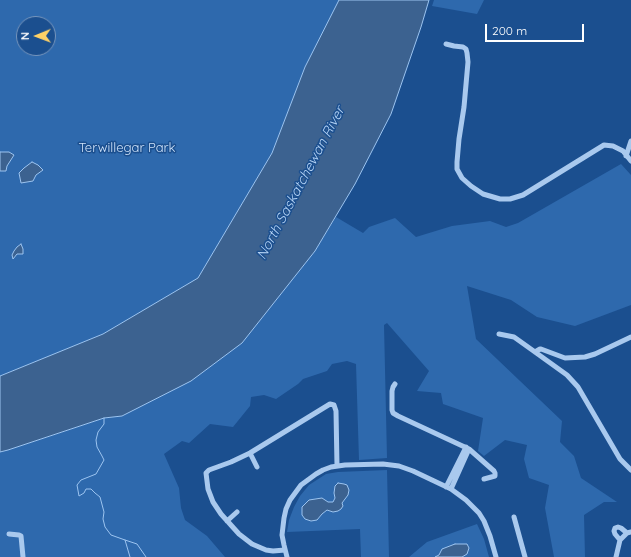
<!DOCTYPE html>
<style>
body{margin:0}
#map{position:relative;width:631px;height:557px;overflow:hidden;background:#1b4f8f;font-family:Quicksand,sans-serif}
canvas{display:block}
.north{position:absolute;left:16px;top:16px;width:40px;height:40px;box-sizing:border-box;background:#1b4f8f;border:1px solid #7695bc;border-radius:50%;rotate:269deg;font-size:11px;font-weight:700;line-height:16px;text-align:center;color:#fff}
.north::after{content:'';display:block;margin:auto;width:14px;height:18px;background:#ffd166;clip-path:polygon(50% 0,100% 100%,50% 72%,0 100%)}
.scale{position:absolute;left:485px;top:24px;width:99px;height:18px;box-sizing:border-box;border:2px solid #fff;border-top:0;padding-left:5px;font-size:12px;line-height:14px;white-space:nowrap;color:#fff;-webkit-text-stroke:3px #1b4f8f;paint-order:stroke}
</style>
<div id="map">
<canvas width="631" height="557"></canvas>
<div class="north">N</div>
<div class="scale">200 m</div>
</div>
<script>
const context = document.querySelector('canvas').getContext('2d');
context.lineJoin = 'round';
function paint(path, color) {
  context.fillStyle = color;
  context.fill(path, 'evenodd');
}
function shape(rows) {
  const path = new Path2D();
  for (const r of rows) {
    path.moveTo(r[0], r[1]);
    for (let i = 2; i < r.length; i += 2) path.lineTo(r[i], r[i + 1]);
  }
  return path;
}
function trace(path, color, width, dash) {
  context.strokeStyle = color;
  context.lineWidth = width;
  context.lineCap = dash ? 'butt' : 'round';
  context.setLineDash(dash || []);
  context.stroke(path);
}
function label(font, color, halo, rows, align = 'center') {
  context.font = font + ' Quicksand,sans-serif';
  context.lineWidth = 3;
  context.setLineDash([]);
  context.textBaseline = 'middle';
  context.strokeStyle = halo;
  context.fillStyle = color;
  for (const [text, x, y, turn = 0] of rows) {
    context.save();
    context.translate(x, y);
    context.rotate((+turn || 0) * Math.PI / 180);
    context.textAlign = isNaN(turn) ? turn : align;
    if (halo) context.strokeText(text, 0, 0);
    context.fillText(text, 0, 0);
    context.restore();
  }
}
paint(shape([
 [0,0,344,0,305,67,272,153,198,278,103,334,0,376],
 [24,24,48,24,48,48,24,48],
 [434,0,484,0,477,14,432,6],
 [621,164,631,175,631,305,575,326,537,317,511,300,467,286,476,339,562,421,560,442,574,456,581,478,617,502,604,502,584,515,585,557,554,557,545,508,549,485,529,478,524,459,527,445,505,440,484,456,478,451,483,418,443,404,441,393,417,391,429,371,387,323,384,325,387,458,359,460,356,364,347,361,332,364,327,371,303,379,298,384,276,399,264,395,251,397,250,406,233,427,210,424,189,443,182,441,164,454,179,488,181,508,185,520,207,536,225,557,0,557,0,452,48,437,104,418,122,416,242,343,315,251,336,217,363,233,369,227,395,218,416,237,452,226,490,221,506,227,518,223],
 [387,470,389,557,361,557,360,529,287,532,289,520,294,507,300,496,309,485,326,474,338,472],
 [477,524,484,539,489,557,409,557,427,542]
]), '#2e69ad');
const water = shape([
 [339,0,429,0,421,27,391,114,355,184,315,251,242,343,191,381,122,416,104,418,8,450,0,452,0,376,103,334,198,278,272,153,305,67,339,0],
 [0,152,9,152,14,155,7,166,6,171,0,171,0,152],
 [32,162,38,165,43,170,36,175,33,181,21,183,19,173,24,168,32,162],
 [21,244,23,249,23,254,17,254,13,259,12,255,14,251,17,247,21,244],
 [338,483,344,484,347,485,349,490,348,495,342,503,343,506,341,509,338,511,333,512,327,510,322,514,317,520,311,521,305,519,302,515,302,507,309,500,322,498,328,502,333,502,335,498,334,493,335,486,338,483],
 [455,544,467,544,469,548,467,554,462,557,435,557,439,555,442,549,455,544]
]);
paint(water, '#3c6290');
trace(water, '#9cc4f0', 1);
trace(shape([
 [104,418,104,424,98,432,96,440,97,447,102,456,104,460,96,474,81,480,77,485,79,496,84,493,86,489,91,489,95,493,100,497,104,512,103,519,105,527,111,535,125,540,137,544,146,557],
 [125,540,130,557]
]), '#9cc4f0', 1);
trace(shape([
 [446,44,454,46,463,47,466,49,467,53,468,62,464,107,459,139,457,162,457,169,462,178,471,186,483,194,500,199,510,199,523,195,604,145,613,146,623,151,631,161],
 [626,156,631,141],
 [499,334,514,337,535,352,567,375,578,387,620,459,631,470],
 [535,352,540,349,541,349,565,358,585,357,595,354,631,337],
 [395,384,393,387,392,391,392,410,393,413,398,416,469,449,494,471,495,473,495,476,484,479],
 [250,453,257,467],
 [446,487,466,447],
 [451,489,469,449],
 [514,517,525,557],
 [227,521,237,512],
 [9,534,19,535,21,536,23,557],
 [620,540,615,534,614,531,615,528,618,527,621,528,627,533],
 [285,550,273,551,266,550,252,544,239,534,221,514,213,502,208,489,206,473,209,470,231,462,250,453,330,404,334,405,336,411,337,466],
 [287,557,284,545,282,535,284,518,286,509,290,500,301,485,316,474,323,470,331,467,345,465,383,464,399,466,413,471,451,489,466,500,479,513,484,521,490,536,496,557],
 [616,557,620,540,627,533,631,532]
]), '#a9c9ee', 5);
label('13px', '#cfe3fa', '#1b4f8f', [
 ["Terwillegar Park",127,148]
]);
label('italic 14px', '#b5d3f5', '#1b4f8f', [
 ["North Saskatchewan River",301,183,-62]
]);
</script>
